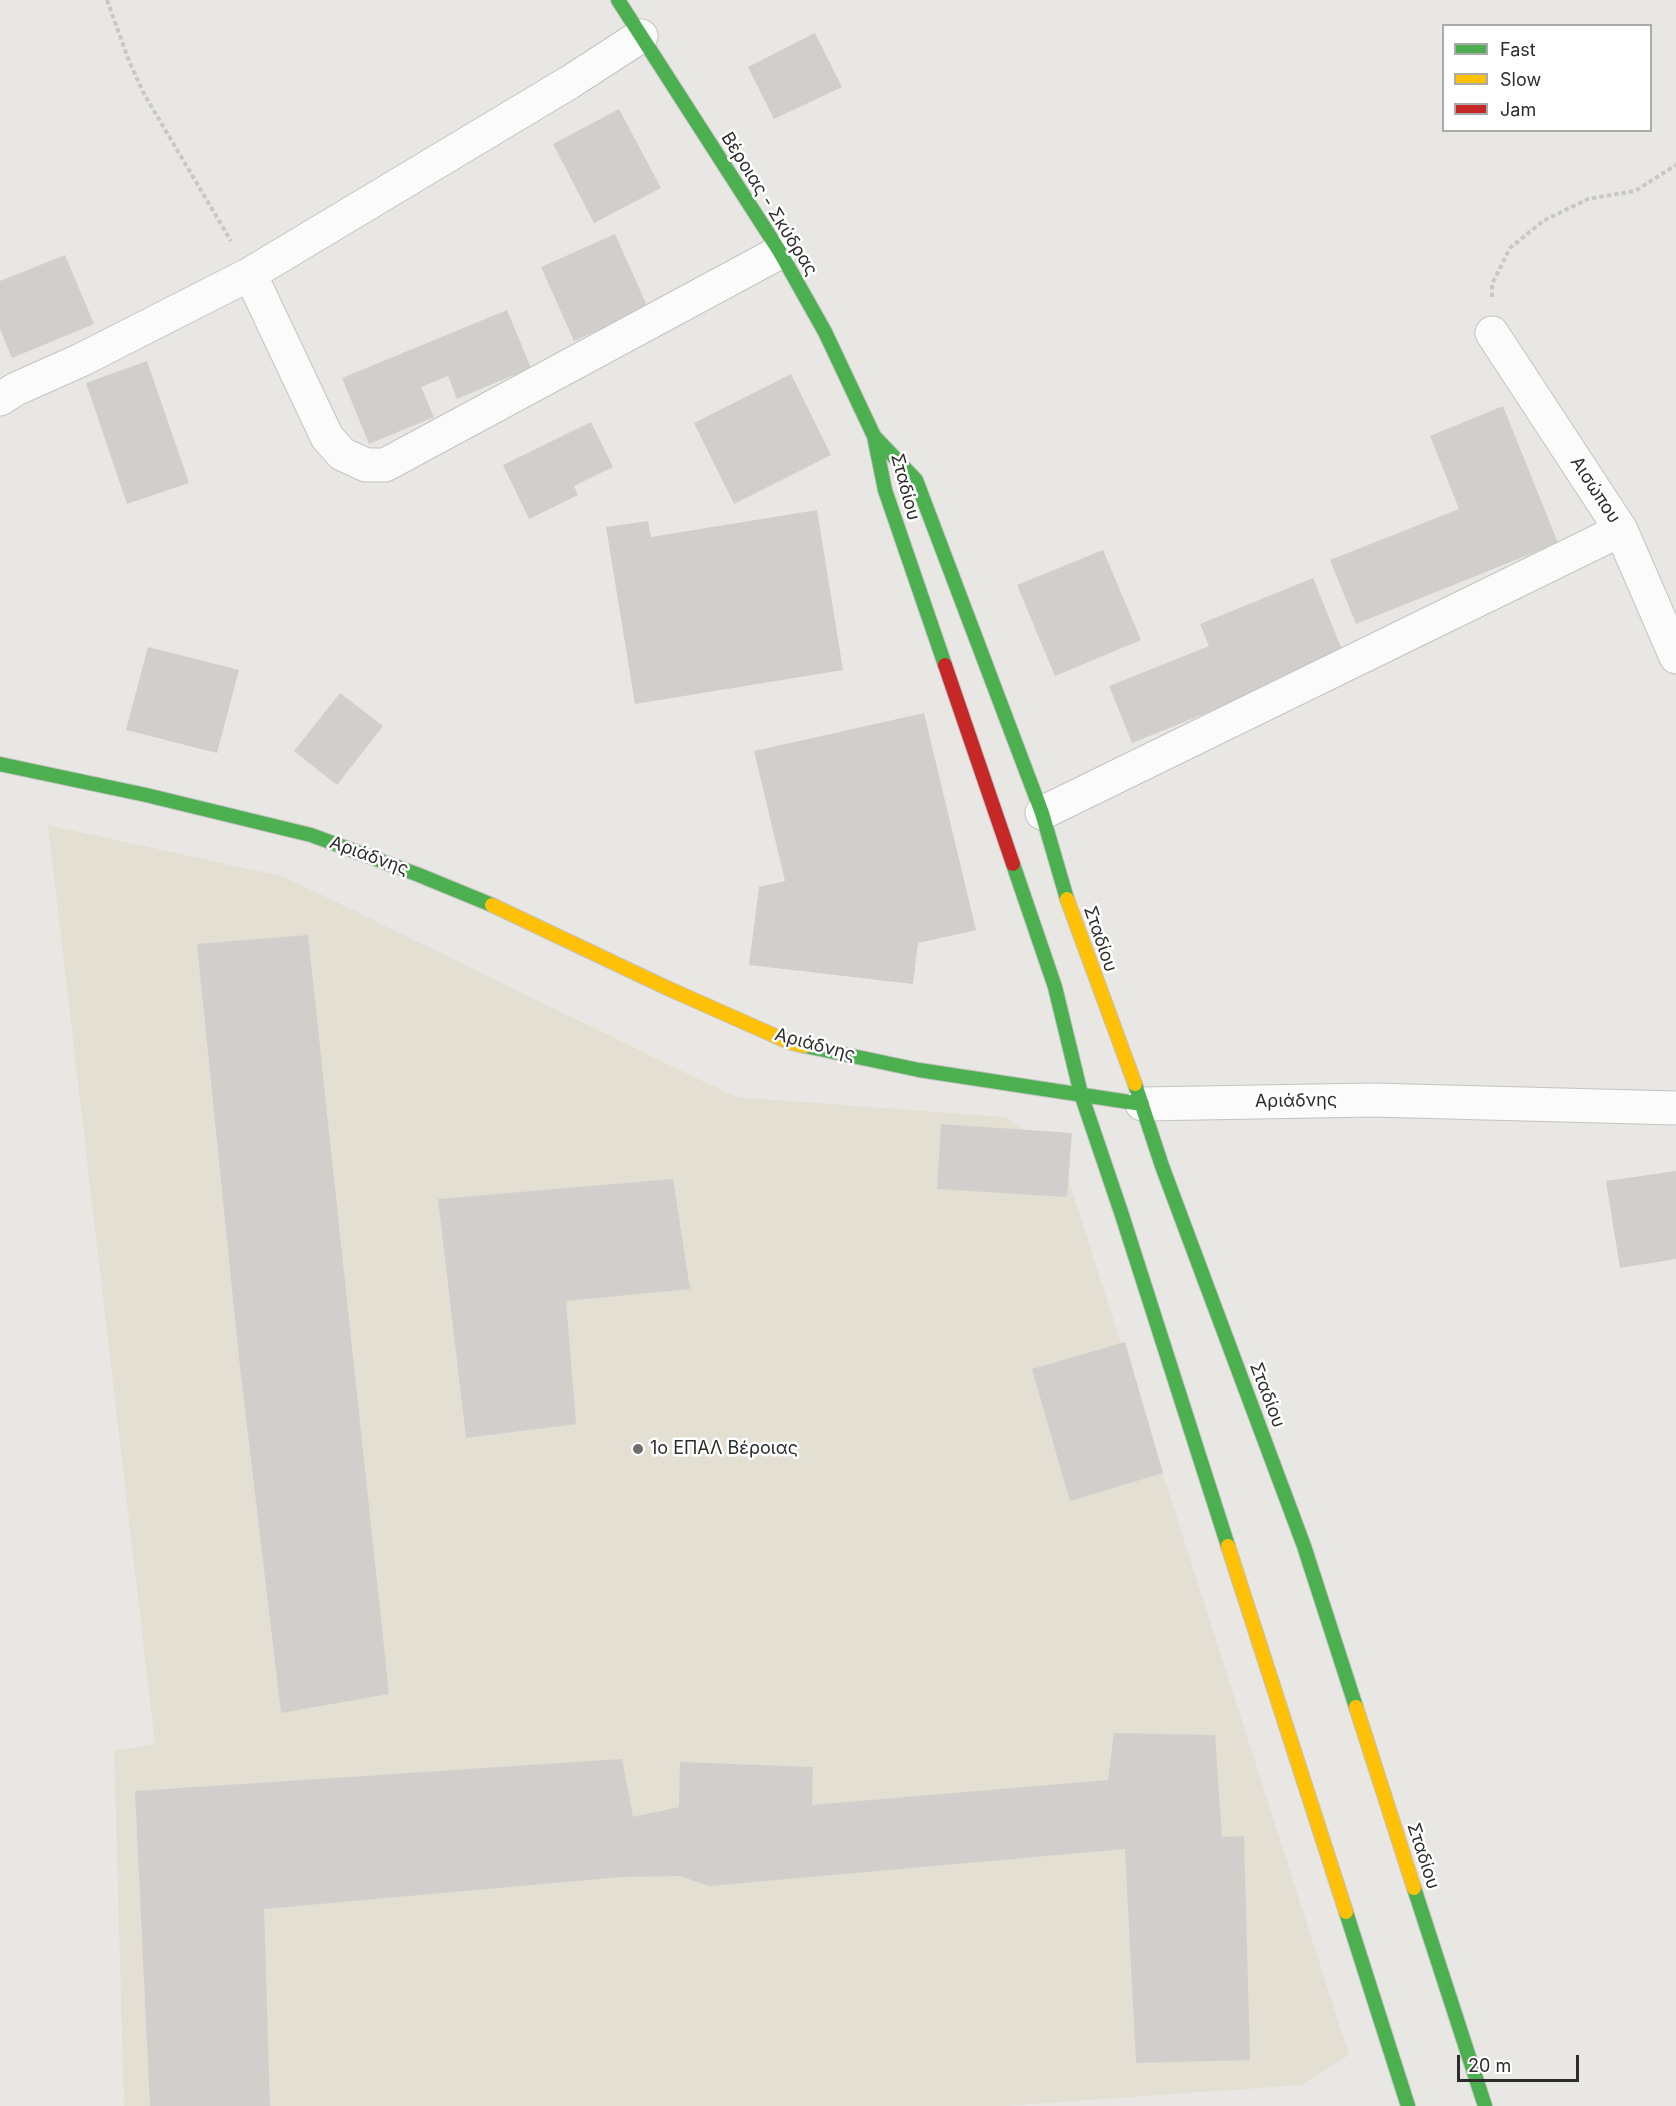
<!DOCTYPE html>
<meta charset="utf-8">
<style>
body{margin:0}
#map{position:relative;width:1676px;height:2106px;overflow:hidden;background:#e9e7e3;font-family:Inter,sans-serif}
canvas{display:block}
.legend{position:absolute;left:1442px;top:24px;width:210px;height:108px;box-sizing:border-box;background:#fff;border:2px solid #ababab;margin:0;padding:8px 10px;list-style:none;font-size:18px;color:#2c2c2c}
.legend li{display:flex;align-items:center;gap:12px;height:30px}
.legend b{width:30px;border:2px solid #ababab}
.scale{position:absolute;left:1457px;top:2055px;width:122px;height:27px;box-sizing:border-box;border:3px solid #2c2c2c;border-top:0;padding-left:8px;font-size:18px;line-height:21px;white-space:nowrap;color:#2c2c2c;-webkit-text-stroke:4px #fff;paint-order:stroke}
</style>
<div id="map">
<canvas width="1676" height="2106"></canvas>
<ul class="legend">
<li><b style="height:8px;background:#4caf50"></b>Fast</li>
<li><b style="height:8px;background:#ffc107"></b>Slow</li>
<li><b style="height:8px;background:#c62828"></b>Jam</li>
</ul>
<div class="scale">20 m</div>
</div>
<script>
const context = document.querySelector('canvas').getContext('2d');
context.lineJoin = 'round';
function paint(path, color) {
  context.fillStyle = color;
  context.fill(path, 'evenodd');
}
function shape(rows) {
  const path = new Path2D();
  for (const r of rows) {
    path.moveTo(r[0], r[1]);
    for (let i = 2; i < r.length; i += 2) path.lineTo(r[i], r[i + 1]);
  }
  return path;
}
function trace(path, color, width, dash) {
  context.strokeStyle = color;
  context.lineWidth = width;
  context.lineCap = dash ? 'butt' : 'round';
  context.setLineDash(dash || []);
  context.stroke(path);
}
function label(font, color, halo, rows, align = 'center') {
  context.font = font + ' Inter,sans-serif';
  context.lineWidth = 5;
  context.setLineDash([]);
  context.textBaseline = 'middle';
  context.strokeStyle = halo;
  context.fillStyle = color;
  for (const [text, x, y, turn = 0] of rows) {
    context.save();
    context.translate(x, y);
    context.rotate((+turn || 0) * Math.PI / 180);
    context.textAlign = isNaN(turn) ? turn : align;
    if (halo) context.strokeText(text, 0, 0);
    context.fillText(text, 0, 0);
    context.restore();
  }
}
paint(shape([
 [48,825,285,877,735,1097,1005,1117,1060,1153,1349,2055,1301,2085,1005,2106,124,2106,114,1751,155,1744]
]), '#e3dfd2');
paint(shape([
 [815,33,842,87,774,119,748,67],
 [619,109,661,188,594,223,553,144],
 [615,234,648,308,574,341,541,267],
 [65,255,94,324,12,358,0,329,0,281],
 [507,310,531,368,457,399,448,376,421,387,434,417,369,444,342,378],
 [147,361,189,483,127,504,86,383],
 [791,374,831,455,734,504,694,423],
 [1503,406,1558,543,1356,624,1330,560,1459,509,1430,436],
 [591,422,613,467,574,486,578,495,529,519,503,465],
 [817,510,843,670,635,704,606,527,648,521,651,537],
 [1103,550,1141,640,1055,676,1017,585],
 [1313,578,1345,657,1132,743,1109,686,1209,646,1200,624],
 [148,647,239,670,217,753,126,730],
 [340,693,383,726,337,785,294,751],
 [924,713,976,930,918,943,913,984,749,965,759,887,785,881,754,751],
 [308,935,389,1694,281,1713,239,1358,197,944],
 [941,1124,1072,1133,1067,1197,937,1189],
 [1676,1171,1676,1259,1620,1268,1606,1181],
 [673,1179,690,1289,566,1301,576,1424,466,1438,438,1199],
 [1125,1342,1163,1473,1070,1501,1032,1369],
 [1114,1733,1215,1735,1222,1837,1244,1836,1250,2060,1136,2063,1125,1849,709,1886,680,1876,621,1877,264,1909,270,2106,150,2106,135,1791,622,1759,633,1817,679,1807,680,1762,813,1767,812,1805,1108,1780]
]), '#d1cfcc');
const street = shape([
 [250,274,327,437,342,454,366,465,385,465,780,252],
 [1492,333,1621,530,1676,657],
 [0,399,16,389,81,360,250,274,570,82,641,36],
 [1042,813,1621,530],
 [1142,1104,1373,1100,1676,1108]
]);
const fast = shape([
 [618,0,780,252,825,332,874,436,885,490,945,665],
 [874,436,916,480,1042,813,1067,899],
 [0,764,146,795,311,835,419,875,492,905],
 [1013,864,1055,987,1081,1094,1122,1215,1228,1546],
 [805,1046,919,1070,1142,1104],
 [1135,1084,1162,1166,1304,1546,1356,1707],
 [1414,1888,1485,2106],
 [1346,1912,1408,2106]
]);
const slow = shape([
 [1067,899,1135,1084],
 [492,905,667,988,791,1043,805,1046],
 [1228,1546,1346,1912],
 [1356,1707,1414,1888]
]);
const jam = shape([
 [945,665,1013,864]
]);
trace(street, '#c4c3c2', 35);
trace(fast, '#c4c3c2', 16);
trace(slow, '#c4c3c2', 16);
trace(jam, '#c4c3c2', 16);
trace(shape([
 [107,0,129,61,144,94,231,241],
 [1492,297,1492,284,1510,248,1543,221,1588,199,1635,191,1676,165]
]), '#c8c8c7', 4, [4.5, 3]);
trace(street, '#fcfbfb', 33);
trace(fast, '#4caf50', 14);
trace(slow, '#ffc107', 14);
trace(jam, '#c62828', 14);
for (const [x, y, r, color] of [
 [638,1449,6,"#6e6d6c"]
]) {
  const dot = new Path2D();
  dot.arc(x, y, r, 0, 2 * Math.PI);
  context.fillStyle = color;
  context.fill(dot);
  trace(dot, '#fff', 2);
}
label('18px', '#2c2c2c', '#fff', [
 ["Βέροιας - Σκύδρας",769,204,58],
 ["Σταδίου",905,487,75],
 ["Αισώπου",1595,490,57],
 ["Αριάδνης",369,856,20],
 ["Σταδίου",1100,939,71],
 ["Αριάδνης",815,1045,15],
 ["Αριάδνης",1296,1101,-1],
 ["Σταδίου",1267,1395,69],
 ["Σταδίου",1423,1856,72]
]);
label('18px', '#2c2c2c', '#fff', [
 ["1ο ΕΠΑΛ Βέροιας",650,1449]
], 'left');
</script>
